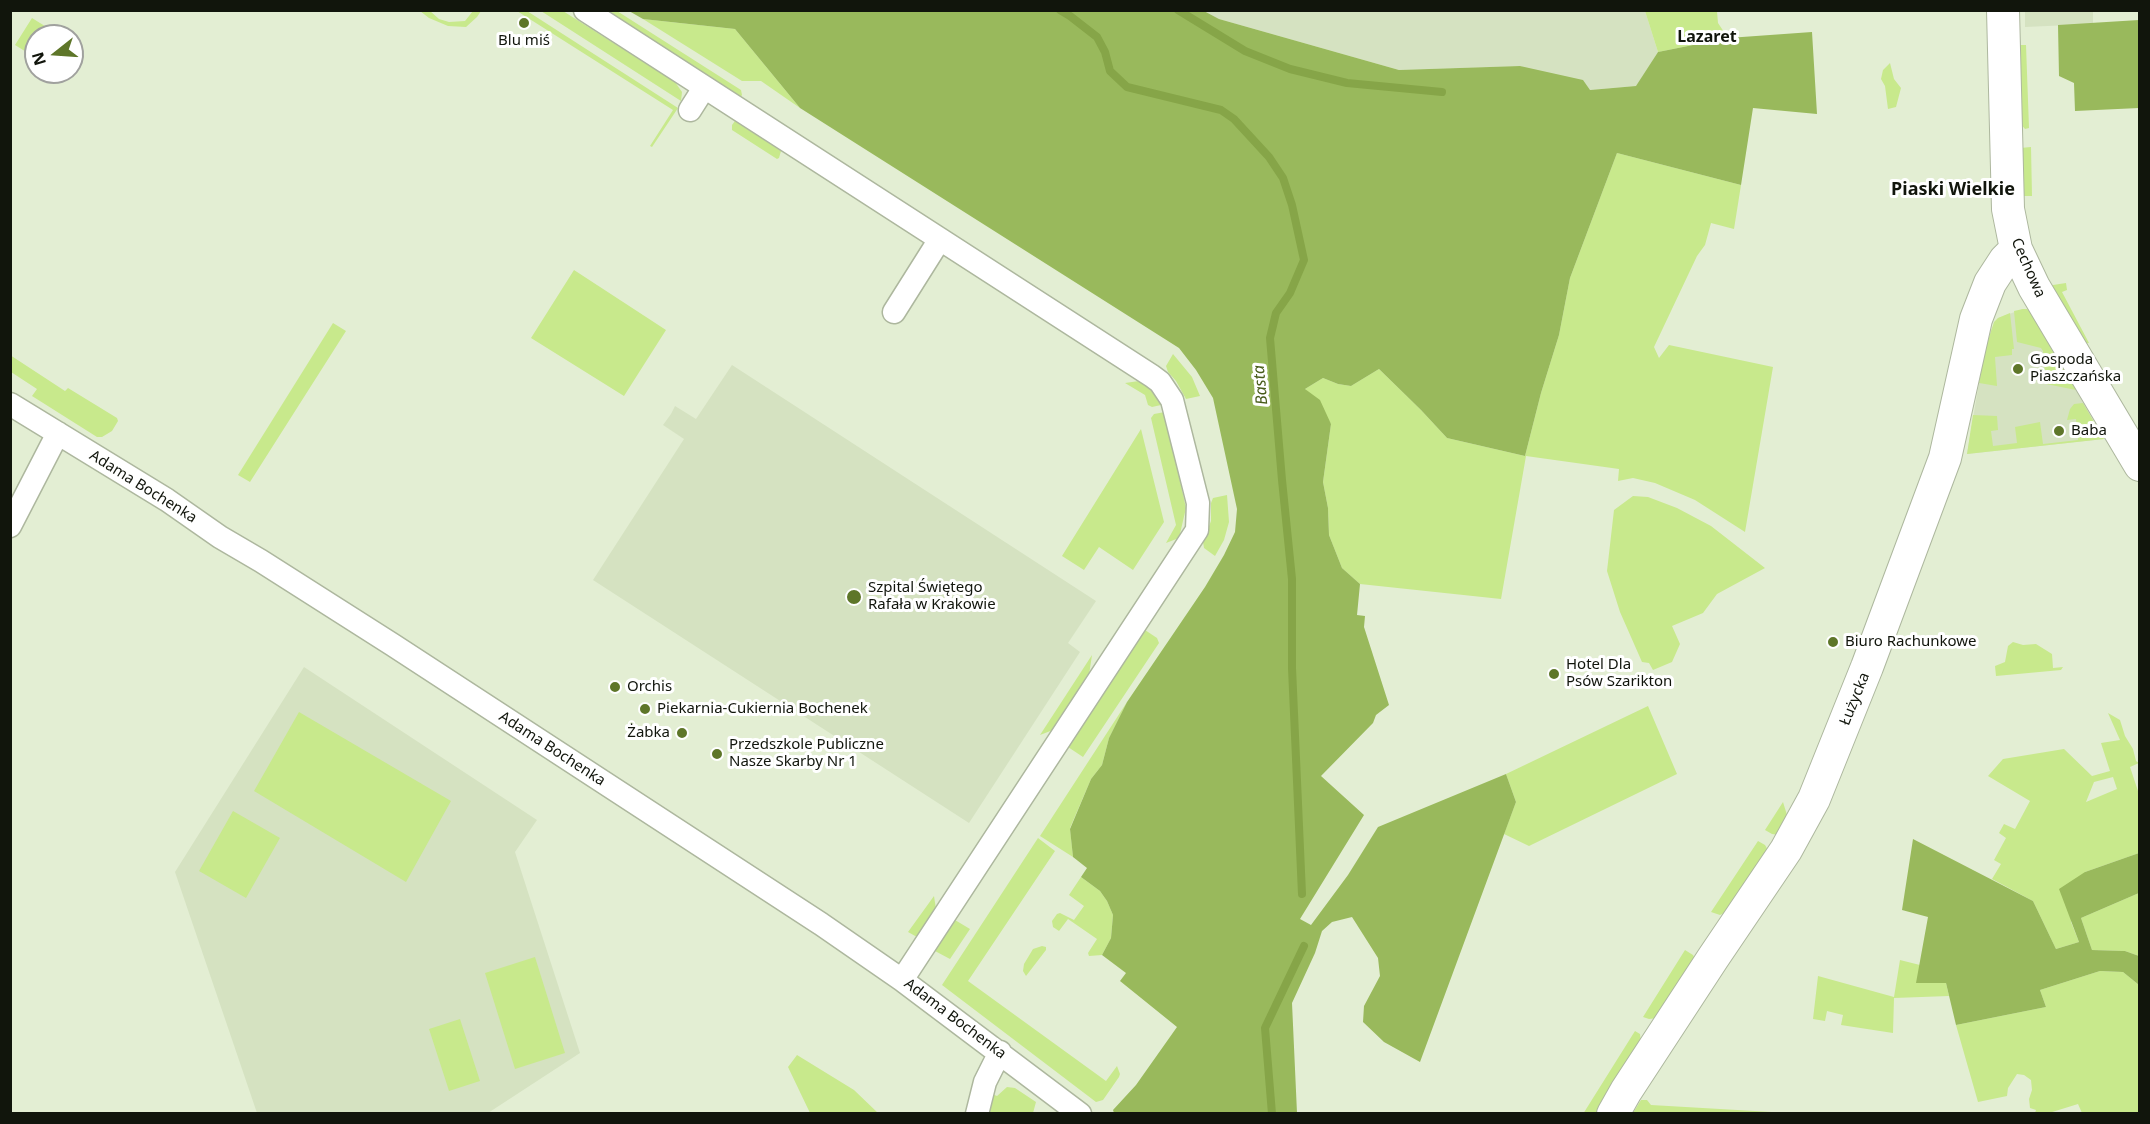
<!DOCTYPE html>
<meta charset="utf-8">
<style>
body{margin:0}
#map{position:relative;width:2150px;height:1124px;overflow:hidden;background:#e3eed3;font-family:"Noto Sans",sans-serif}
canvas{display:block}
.frame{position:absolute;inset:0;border:12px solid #11150c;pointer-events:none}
.north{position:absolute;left:24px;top:24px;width:60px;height:60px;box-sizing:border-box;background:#fff;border:2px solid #a0a19e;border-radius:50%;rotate:253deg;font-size:16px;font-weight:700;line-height:24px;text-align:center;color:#11150c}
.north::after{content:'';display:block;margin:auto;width:21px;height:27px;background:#5e7629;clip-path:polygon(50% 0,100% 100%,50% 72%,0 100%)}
</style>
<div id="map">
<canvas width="2150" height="1124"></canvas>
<div class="frame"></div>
<div class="north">N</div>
</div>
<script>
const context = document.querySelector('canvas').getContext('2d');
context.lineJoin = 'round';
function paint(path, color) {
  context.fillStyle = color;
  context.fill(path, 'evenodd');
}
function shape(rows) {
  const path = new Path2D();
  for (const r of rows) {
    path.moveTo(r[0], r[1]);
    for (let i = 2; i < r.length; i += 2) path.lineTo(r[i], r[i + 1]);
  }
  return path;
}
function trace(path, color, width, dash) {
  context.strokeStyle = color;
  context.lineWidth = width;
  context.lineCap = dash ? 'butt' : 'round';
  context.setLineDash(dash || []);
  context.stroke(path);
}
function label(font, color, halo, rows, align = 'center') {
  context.font = font + ' "Noto Sans",sans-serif';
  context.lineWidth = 6;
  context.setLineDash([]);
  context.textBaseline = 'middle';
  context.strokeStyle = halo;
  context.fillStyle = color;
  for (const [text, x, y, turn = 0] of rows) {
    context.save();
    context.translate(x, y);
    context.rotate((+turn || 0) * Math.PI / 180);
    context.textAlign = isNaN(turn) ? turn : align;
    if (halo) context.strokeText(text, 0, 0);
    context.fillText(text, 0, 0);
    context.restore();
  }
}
paint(shape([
 [1204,11,1645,11,1658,52,1637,86,1589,90,1520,66,1399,70,1219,19],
 [2025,11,2093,11,2093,24,2025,27],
 [2023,309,2027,309,2032,313,2104,439,1967,454,1979,383,1991,330,1998,318],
 [732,365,1096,601,1068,643,1080,652,969,823,593,580,684,439,663,425,671,414,675,406,696,419],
 [304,667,537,820,515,852,580,1053,488,1113,257,1113,175,872]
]), '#d5e2c1');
paint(shape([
 [420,11,430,11,439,19,449,22,465,21,473,11,481,11,477,17,466,27,448,26,429,18],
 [517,11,527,11,678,108,652,147,650,146,673,110],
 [541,11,563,11,675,82,682,92,681,101],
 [604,11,617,11,741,90,742,95,740,98],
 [1645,11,1717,11,1718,23,1728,38,1658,52],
 [32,18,56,33,53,36,36,36,36,58,15,45],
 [643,19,735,29,800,108,761,81,742,81],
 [2017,45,2026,45,2029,128,2025,129,2019,122],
 [1890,63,1894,79,1901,88,1896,107,1888,109,1885,86,1881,79,1883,70],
 [735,121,781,151,779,158,777,159,732,130,732,125],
 [2031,147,2032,196,2021,196,2020,148],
 [1617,153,1741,185,1734,229,1711,223,1705,245,1697,256,1654,347,1659,358,1669,345,1773,367,1745,532,1695,500,1655,483,1633,478,1618,481,1619,469,1526,456,1501,599,1360,584,1342,568,1329,535,1328,508,1323,482,1331,424,1305,389,1323,378,1338,384,1351,386,1379,369,1421,410,1447,438,1525,456,1541,393,1559,335,1570,278],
 [574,270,666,330,624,396,531,338],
 [2066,283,2067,290,2062,292,2089,343,2083,344,2051,289,2053,285],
 [2023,309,2027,309,2032,313,2076,390,2046,384,2043,351,2041,348,2017,342,2014,311],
 [2010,313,2014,349,2012,349,2012,355,1995,357,1997,386,1979,383,1985,350,1994,322,1998,318],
 [333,323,346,331,250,482,238,475],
 [1173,354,1192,377,1200,396,1186,399,1176,381,1168,372,1166,366],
 [10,355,65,391,68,388,117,418,118,421,112,431,102,437,97,437,32,396,37,389,11,372],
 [1139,381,1150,389,1161,405,1152,407,1148,405,1145,395,1125,383],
 [2083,403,2104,439,1967,454,1973,415,1997,416,1998,430,1991,431,1993,446,2017,443,2015,427,2040,422,2043,444,2078,440,2076,419,2067,420,2070,409,2074,404],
 [1165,412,1186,508,1179,538,1166,543,1176,525,1151,418,1154,414],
 [1141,429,1164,522,1133,570,1099,547,1084,570,1062,556],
 [1227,495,1229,522,1224,540,1215,556,1204,548,1203,542,1211,521,1211,503,1213,498],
 [1633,496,1648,497,1677,508,1711,526,1765,568,1717,594,1703,613,1672,626,1680,644,1672,662,1653,670,1649,663,1642,662,1620,612,1607,571,1614,510],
 [1145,630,1157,638,1159,643,1083,757,1068,747],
 [2013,642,2023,645,2036,644,2052,654,2053,668,2063,667,2061,670,1996,676,1995,666,2005,662,2008,646],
 [1092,655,1089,675,1053,730,1040,735],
 [1127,702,1109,738,1102,765,1091,779,1070,828,1073,857,1040,836],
 [1648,706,1677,774,1529,846,1504,834,1516,802,1506,774],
 [299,712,451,801,406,882,254,791],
 [2108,713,2120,720,2125,736,2133,749,2136,761,2139,763,2130,767,2139,794,2139,853,2085,872,2071,922,2079,942,2056,949,2033,901,1992,879,2001,864,1994,860,2006,838,1999,833,2004,824,2015,829,2030,801,1988,776,2003,759,2064,749,2092,776,2110,771,2101,743,2120,740],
 [2113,777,2117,789,2086,802,2094,782],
 [1783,802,1787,815,1791,816,1779,835,1772,834,1765,830],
 [233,811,280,838,246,898,199,871],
 [1038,838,1055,851,968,981,1106,1081,1117,1066,1120,1074,1119,1077,1103,1100,1096,1102,942,985],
 [1758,841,1765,845,1769,852,1730,910,1720,915,1711,912],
 [1081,877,1100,891,1107,901,1113,915,1111,938,1102,955,1089,956,1088,953,1097,939,1068,919,1059,931,1053,927,1052,921,1057,914,1060,913,1074,920,1084,906,1069,895],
 [2139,893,2139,956,2125,951,2092,950,2081,918],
 [934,896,936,909,917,937,908,932],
 [955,920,970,929,950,959,935,951],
 [1042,946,1046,947,1046,950,1026,976,1023,971,1024,964,1033,949],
 [1685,950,1693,955,1696,961,1658,1018,1649,1019,1643,1017],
 [535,957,565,1053,515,1069,485,973],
 [1900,960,1920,965,1917,983,1946,983,1949,996,1894,998,1893,1033,1841,1025,1843,1015,1827,1011,1825,1021,1813,1019,1818,976,1894,997],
 [2100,971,2123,972,2139,985,2139,1113,2082,1113,2078,1104,2049,1113,2035,1113,2036,1110,2030,1108,2029,1099,2032,1090,2031,1080,2024,1075,2017,1074,2008,1088,2007,1096,1978,1102,1956,1025,2046,1007,2040,990],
 [460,1019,480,1081,449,1091,429,1029],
 [1635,1031,1640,1034,1641,1042,1598,1113,1583,1114],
 [797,1055,854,1090,878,1113,810,1113,788,1067],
 [1007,1087,1015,1088,1036,1102,1033,1113,987,1114,992,1094,997,1096],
 [1641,1100,1647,1100,1651,1105,1789,1113,1633,1113]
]), '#c8e98c');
paint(shape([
 [629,11,1204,11,1219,19,1399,70,1520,66,1583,80,1590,90,1636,86,1658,52,1728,38,1812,32,1817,114,1753,108,1741,185,1617,153,1570,278,1559,335,1541,393,1525,456,1447,438,1421,410,1379,369,1351,386,1338,384,1323,378,1305,389,1320,400,1331,424,1323,482,1328,508,1329,535,1342,568,1360,584,1357,615,1365,616,1364,627,1389,705,1376,715,1373,723,1321,776,1364,815,1300,919,1311,925,1348,875,1378,827,1506,774,1516,802,1420,1062,1384,1042,1363,1022,1364,1006,1380,976,1378,958,1352,917,1332,922,1322,931,1315,953,1292,1003,1297,1113,1114,1113,1113,1110,1136,1085,1177,1027,1120,981,1126,973,1102,955,1111,938,1113,915,1107,901,1100,891,1081,877,1087,868,1073,857,1070,829,1091,779,1102,765,1109,738,1127,702,1205,587,1224,555,1235,532,1237,509,1213,398,1196,370,1179,348,800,108,735,29,643,19],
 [2139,20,2139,108,2075,111,2074,83,2059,76,2058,25],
 [1913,839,2033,901,2056,949,2079,942,2059,889,2085,872,2139,853,2139,893,2081,918,2092,950,2125,951,2139,956,2139,985,2123,972,2100,971,2040,990,2046,1007,1956,1025,1946,983,1916,983,1928,917,1902,910]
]), '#99b95c');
trace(shape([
 [1060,10,1070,16,1097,37,1105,52,1110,71,1127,87,1221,110,1234,119,1269,157,1283,178,1292,205,1304,260,1290,293,1276,313,1270,338,1282,480,1292,579,1292,668,1302,894],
 [1178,10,1245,51,1290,69,1347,83,1442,92],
 [1272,1114,1265,1028,1304,946]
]), '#86a548', 8);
const street = shape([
 [585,10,1152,376,1160,382,1172,400,1198,503,1197,530,902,980],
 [690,110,704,88],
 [894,312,940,239],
 [10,404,167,500,220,537,261,561,393,645,821,924,902,980,1080,1114],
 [10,526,58,433],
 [977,1114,985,1082,1000,1052]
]);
const secondary = shape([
 [2003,10,2008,209,2016,249,2034,287,2140,465],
 [1613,1114,1626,1091,1713,958,1786,850,1814,799,1867,667,1945,458,1976,319,1990,283,2005,260,2016,249]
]);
trace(street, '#adb79e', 25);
trace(secondary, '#adb79e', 34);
trace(street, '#fff', 22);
trace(secondary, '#fff', 32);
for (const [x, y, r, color] of [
 [524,23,6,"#5e7629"],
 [2018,369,6,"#5e7629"],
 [2059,431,6,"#5e7629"],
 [854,597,8,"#5e7629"],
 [1833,642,6,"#5e7629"],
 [1554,674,6,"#5e7629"],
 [615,687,6,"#5e7629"],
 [645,709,6,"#5e7629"],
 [682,733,6,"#5e7629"],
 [717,754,6,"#5e7629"]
]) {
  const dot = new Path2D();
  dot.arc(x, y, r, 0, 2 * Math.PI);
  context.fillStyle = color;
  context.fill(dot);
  trace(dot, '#fff', 2);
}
label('15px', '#11150c', '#fff', [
 ["Blu miś",524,41,"center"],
 ["Gospoda",2030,360],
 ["Piaszczańska",2030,377],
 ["Baba",2071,431],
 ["Szpital Świętego",868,588],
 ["Rafała w Krakowie",868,605],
 ["Biuro Rachunkowe",1845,642],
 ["Hotel Dla",1566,665],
 ["Psów Szarikton",1566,682],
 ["Orchis",627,687],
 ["Piekarnia-Cukiernia Bochenek",657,709],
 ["Żabka",670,733,"right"],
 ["Przedszkole Publiczne",729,745],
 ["Nasze Skarby Nr 1",729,762]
], 'left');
label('15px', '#11150c', '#fff', [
 ["Cechowa",2028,268,66],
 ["Adama Bochenka",143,487,32],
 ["Łużycka",1855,699,-68],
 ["Adama Bochenka",552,749,33],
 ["Adama Bochenka",955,1019,37]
]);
label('bold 16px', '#11150c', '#fff', [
 ["Lazaret",1707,37]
]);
label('italic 16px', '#485c1b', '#fff', [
 ["Basta",1261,385,-95]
]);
label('bold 18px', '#11150c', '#fff', [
 ["Piaski Wielkie",1953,190]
]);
</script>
